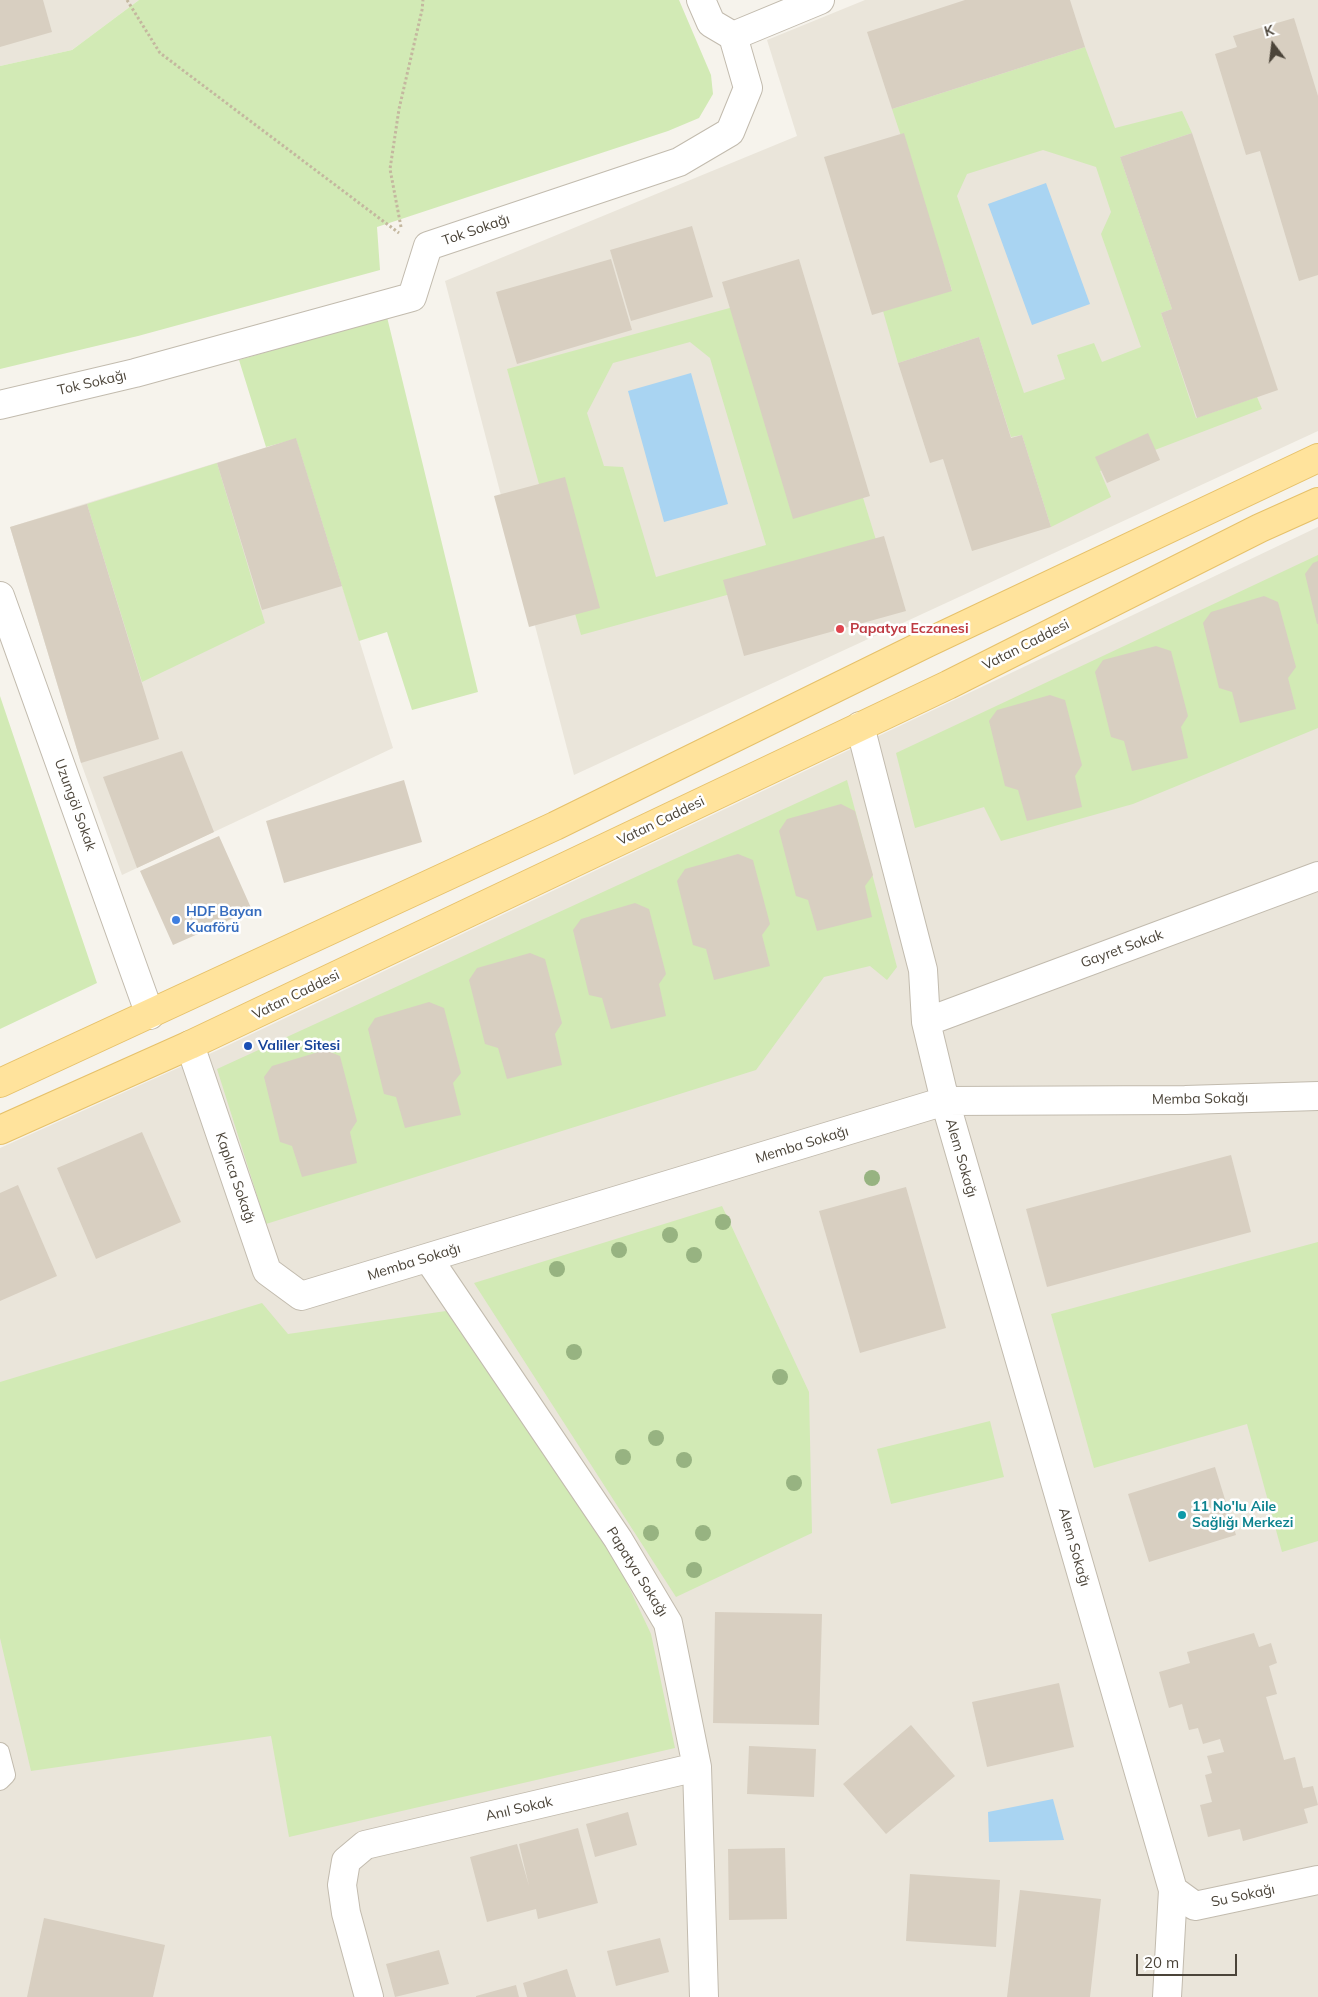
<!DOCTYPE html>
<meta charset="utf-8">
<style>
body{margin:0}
#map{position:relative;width:1318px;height:1997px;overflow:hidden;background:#f6f3ec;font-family:Mulish,sans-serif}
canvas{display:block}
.north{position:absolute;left:1248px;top:20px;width:50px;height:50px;-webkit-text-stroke:4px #fff;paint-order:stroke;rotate:345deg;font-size:14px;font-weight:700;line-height:20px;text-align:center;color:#4b4439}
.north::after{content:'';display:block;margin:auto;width:18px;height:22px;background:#4b4439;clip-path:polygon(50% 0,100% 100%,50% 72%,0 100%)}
.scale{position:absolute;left:1136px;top:1954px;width:101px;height:22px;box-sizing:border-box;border:2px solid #4b4439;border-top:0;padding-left:6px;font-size:15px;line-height:18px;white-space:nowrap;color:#4b4439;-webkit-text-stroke:4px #fff;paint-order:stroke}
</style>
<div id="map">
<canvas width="1318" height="1997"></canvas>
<div class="north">K</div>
<div class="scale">20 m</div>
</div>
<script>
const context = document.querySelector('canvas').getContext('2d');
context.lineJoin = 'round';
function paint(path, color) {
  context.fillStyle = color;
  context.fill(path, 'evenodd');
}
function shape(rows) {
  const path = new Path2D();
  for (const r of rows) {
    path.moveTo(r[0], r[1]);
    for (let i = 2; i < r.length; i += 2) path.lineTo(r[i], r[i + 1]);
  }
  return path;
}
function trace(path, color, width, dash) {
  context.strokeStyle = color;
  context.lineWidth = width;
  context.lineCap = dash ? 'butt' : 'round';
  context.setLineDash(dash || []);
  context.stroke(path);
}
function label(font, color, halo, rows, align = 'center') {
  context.font = font + ' Mulish,sans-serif';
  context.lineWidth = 5;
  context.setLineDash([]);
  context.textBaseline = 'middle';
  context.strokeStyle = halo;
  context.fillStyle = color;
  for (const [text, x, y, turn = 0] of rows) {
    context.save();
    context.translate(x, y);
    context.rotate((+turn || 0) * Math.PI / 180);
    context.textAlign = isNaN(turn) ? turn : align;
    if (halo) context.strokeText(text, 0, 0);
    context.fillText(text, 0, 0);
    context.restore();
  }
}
paint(shape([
 [0,0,139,0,72,50,0,66],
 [865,0,1318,0,1318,431,574,775,445,281,797,136,767,40],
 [296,438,393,748,122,875,81,763,10,527],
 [1318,527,1318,1997,0,1997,0,1148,218,1050]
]), '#eae5da');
paint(shape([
 [139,0,679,0,711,75,713,94,699,118,668,131,377,227,380,270,138,336,0,369,0,66,72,50],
 [1085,47,1115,128,1182,111,1192,133,1120,157,1172,309,1161,313,1196,418,1257,397,1262,409,1100,471,1111,497,1051,527,1022,435,1011,437,979,337,898,363,883,311,952,290,892,109],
 [1043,150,1096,167,1111,212,1101,234,1141,347,1102,362,1094,343,1057,355,1065,379,1024,393,957,196,967,174],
 [799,289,880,553,581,635,507,369],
 [690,342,710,358,766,545,656,577,623,467,604,466,587,413,613,363],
 [387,317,478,692,412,710,387,632,359,641,296,439,266,447,239,360],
 [217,463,265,623,142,682,87,504],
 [1318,555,1318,728,1133,804,1001,841,984,807,915,828,896,753],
 [0,696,97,983,0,1029],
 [847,780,897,967,887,980,870,966,824,977,756,1070,266,1224,217,1069],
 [722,1206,809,1392,812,1533,676,1597,474,1283],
 [1318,1242,1318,1541,1282,1552,1247,1424,1094,1468,1051,1314],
 [262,1303,288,1334,446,1311,619,1566,651,1634,675,1748,289,1837,271,1736,31,1771,0,1638,0,1382],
 [990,1421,1004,1477,891,1504,877,1449]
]), '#d2eab5');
paint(shape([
 [1046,183,1090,304,1032,325,988,204],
 [691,373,728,504,664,522,628,391],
 [1053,1799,1064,1840,989,1842,988,1812]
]), '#a9d4f2');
paint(shape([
 [0,0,43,0,52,32,0,47],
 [965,0,1070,0,1085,47,892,109,867,32],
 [1294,18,1318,96,1318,275,1299,281,1260,151,1246,155,1215,54,1237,47,1233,36],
 [904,133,952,291,872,315,824,157],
 [1192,133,1278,390,1197,418,1161,313,1172,309,1120,157],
 [692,226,713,297,631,321,610,250],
 [611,259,632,330,517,364,496,292],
 [799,259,870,496,793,519,722,282],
 [979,337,1011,438,1022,435,1051,527,972,551,943,459,930,463,898,363],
 [1148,433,1160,460,1107,483,1095,457],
 [296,438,342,586,262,610,217,463],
 [565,477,600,608,529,627,494,496],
 [87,504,159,739,81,763,10,527],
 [884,536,906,611,744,656,723,580],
 [1318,561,1318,624,1317,624,1305,574,1313,563],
 [1264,596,1278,602,1296,667,1288,678,1296,709,1240,723,1232,692,1219,688,1203,623,1211,612],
 [1156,646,1171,651,1188,716,1181,727,1188,758,1132,771,1124,741,1111,737,1095,672,1103,660],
 [1050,695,1065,700,1082,765,1075,776,1082,807,1027,821,1018,790,1005,786,989,721,997,710],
 [182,751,214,832,137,868,103,777],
 [404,780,422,842,284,883,266,821],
 [841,804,855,811,873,875,865,886,872,917,817,931,808,900,796,896,779,831,787,819],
 [219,836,252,910,173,945,140,871],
 [738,854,753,860,770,924,762,935,770,966,714,980,706,949,693,945,677,881,685,869],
 [635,903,649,909,666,974,659,984,666,1016,611,1029,602,998,589,995,573,930,581,919],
 [530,953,545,959,562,1023,555,1034,562,1065,507,1079,498,1048,485,1044,469,980,477,968],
 [429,1002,444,1008,461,1073,453,1083,461,1115,405,1128,396,1097,384,1094,368,1029,375,1018],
 [325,1050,340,1056,357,1121,350,1132,357,1163,302,1177,292,1146,280,1142,264,1077,272,1066],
 [142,1132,181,1222,96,1259,57,1168],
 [1231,1155,1251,1232,1047,1287,1026,1209],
 [18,1185,57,1276,0,1301,0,1193],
 [906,1187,946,1328,860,1353,819,1211],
 [1215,1467,1236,1535,1149,1562,1128,1494],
 [715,1612,822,1614,819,1725,713,1723],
 [1254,1633,1259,1647,1271,1643,1277,1663,1269,1666,1277,1694,1266,1697,1284,1760,1295,1757,1303,1788,1313,1786,1318,1805,1304,1809,1308,1823,1243,1841,1240,1829,1208,1837,1200,1805,1212,1802,1205,1775,1212,1773,1207,1756,1224,1752,1220,1739,1203,1744,1198,1728,1189,1730,1182,1704,1169,1708,1159,1672,1190,1663,1187,1652],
 [1059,1683,1074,1747,987,1767,972,1702],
 [911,1725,955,1776,886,1834,843,1784],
 [749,1746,816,1749,814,1797,747,1794],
 [628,1812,637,1845,595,1857,586,1824],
 [578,1828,598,1903,538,1919,536,1909,487,1922,470,1857,517,1844,529,1886,519,1844],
 [785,1848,787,1919,729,1920,728,1849],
 [910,1874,1000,1880,996,1947,906,1941],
 [1020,1890,1101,1899,1090,1997,1007,1997],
 [44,1918,165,1945,153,1997,27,1997],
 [660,1938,669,1972,616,1986,607,1951],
 [439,1950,449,1984,395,1997,386,1964],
 [567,1969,576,1997,527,1997,523,1983],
 [516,1985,519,1997,476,1997,476,1996]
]), '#d8cfc1');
const lane = shape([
 [0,1752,6,1775,0,1781]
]);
const street = shape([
 [701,0,711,23,733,36],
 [0,405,135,373,412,297,428,246,679,162,730,132,748,88,733,36,820,0],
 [0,596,150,1015],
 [860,726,923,970,926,1022,945,1101,1173,1890,1167,1997],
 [926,1022,1318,876],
 [190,1045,267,1271,301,1296,945,1101,1185,1100,1318,1096],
 [428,1258,618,1539,668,1623,697,1767,704,1997],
 [1173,1890,1195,1906,1318,1880],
 [369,1997,346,1913,342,1885,346,1861,365,1845,697,1767]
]);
const primary = shape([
 [0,1083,555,826,927,643,1318,458],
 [0,1130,190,1045,948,685,1260,528,1318,502]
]);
trace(lane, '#c2bbae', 20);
trace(street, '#c2bbae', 30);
trace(primary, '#e6c16a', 30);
trace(shape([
 [127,0,160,53,399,233],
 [401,227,390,169,399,109,422,10,423,0]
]), '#c4b79f', 3, [2.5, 2.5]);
trace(lane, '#fff', 18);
trace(street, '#fff', 28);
trace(primary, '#ffe39c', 28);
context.fillStyle = '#97b381';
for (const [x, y] of [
 [872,1178],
 [723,1222],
 [670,1235],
 [619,1250],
 [694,1255],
 [557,1269],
 [574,1352],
 [780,1377],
 [656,1438],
 [623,1457],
 [684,1460],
 [794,1483],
 [651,1533],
 [703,1533],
 [694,1570]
]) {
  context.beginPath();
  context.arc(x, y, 8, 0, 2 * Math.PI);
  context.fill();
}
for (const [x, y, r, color] of [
 [840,629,5,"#e0444e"],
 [176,920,5,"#3f7fe0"],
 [248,1046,5,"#1a4fb4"],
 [1182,1515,5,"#0f9aa8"]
]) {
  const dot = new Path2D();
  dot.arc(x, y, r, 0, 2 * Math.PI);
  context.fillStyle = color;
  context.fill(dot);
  trace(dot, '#fff', 2);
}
label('14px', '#4b4439', '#fff', [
 ["Tok Sokağı",476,230,-19],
 ["Tok Sokağı",92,383,-13],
 ["Vatan Caddesi",1026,645,-27],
 ["Uzungöl Sokak",75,805,70],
 ["Vatan Caddesi",661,821,-26],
 ["Gayret Sokak",1122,949,-20],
 ["Vatan Caddesi",296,995,-26],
 ["Memba Sokağı",1200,1099,-1],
 ["Memba Sokağı",802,1145,-17],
 ["Alem Sokağı",961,1158,74],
 ["Kaplıca Sokağı",235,1178,71],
 ["Memba Sokağı",414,1262,-17],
 ["Alem Sokağı",1074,1547,74],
 ["Papatya Sokağı",637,1572,58],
 ["Anıl Sokak",519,1809,-13],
 ["Su Sokağı",1243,1896,-12]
]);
label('bold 14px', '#be3a42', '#fff', [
 ["Papatya Eczanesi",850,629]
], 'left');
label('bold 14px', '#366cbe', '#fff', [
 ["HDF Bayan",186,912],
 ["Kuaförü",186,928]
], 'left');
label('bold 14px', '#164399', '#fff', [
 ["Valiler Sitesi",258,1046]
], 'left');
label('bold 14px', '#0d838f', '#fff', [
 ["11 No'lu Aile",1192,1507],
 ["Sağlığı Merkezi",1192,1523]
], 'left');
</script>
